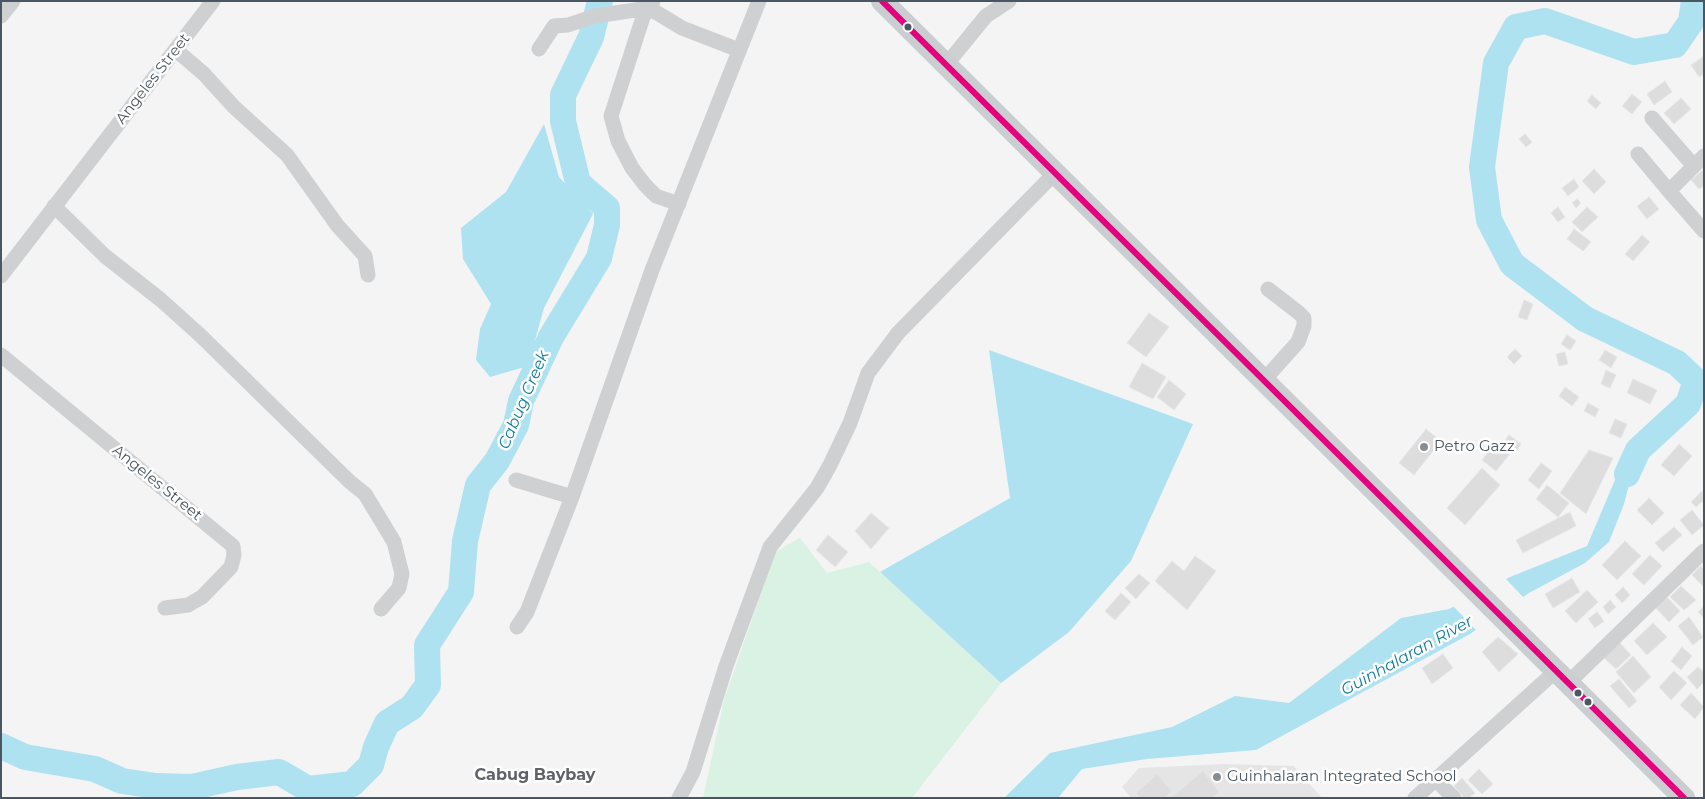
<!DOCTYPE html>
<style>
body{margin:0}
#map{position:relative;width:1705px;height:799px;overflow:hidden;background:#f4f4f4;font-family:Montserrat,sans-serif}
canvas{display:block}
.frame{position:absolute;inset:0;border:2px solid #4a5661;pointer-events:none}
</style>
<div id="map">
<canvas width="1705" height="799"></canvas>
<div class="frame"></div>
</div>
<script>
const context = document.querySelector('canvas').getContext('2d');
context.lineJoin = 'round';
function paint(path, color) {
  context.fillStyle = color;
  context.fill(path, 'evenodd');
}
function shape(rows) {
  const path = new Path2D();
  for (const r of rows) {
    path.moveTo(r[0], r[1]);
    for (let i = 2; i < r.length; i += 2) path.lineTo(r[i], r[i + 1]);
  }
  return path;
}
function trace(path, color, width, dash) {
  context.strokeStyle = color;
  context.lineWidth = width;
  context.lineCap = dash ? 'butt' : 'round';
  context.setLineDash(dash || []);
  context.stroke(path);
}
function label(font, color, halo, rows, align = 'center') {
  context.font = font + ' Montserrat,sans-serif';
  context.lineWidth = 5;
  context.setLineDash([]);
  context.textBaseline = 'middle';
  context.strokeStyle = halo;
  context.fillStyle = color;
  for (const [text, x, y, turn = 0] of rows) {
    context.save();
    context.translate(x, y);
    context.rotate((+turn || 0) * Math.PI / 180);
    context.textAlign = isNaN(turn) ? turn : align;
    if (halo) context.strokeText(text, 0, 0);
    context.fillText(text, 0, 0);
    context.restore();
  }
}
paint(shape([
 [1223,764,1294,766,1322,798,1131,798,1122,787,1139,768]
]), '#e6e5e6');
paint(shape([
 [800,538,827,573,869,562,1001,683,912,798,703,798,724,700,775,552]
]), '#d9f2e3');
paint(shape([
 [544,124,559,177,593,214,544,308,528,366,490,377,476,360,480,329,491,304,463,259,461,228,506,192],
 [989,350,1193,424,1131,561,1069,632,1001,683,880,572,1010,498],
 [1641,439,1647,445,1632,474,1624,504,1609,542,1585,563,1529,593,1470,634,1256,750,1147,759,1082,769,1058,798,1004,798,1050,753,1172,727,1235,696,1289,703,1401,618,1449,609,1510,577,1587,546,1623,461]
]), '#aee2f0');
paint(shape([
 [1504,577,1525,599,1478,632,1452,605]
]), '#f4f4f4');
trace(shape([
 [1627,474,1638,450,1688,404,1696,381,1677,363,1585,319,1512,264,1489,220,1482,167,1496,63,1516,27,1545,21,1634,52,1675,45,1691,22,1694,1],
 [1,746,25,757,95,769,122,781,156,786,192,787,237,777,279,772,308,789,352,784,371,765,376,747,387,723,412,707,428,685,427,645,461,592,465,541,478,485,497,461,516,425,521,401,551,337,599,258,607,225,607,208,578,183,563,121,563,95,591,37,600,1]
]), '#aee2f0', 26);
const building = shape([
 [1704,56,1704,74,1699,77,1691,65,1704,56],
 [1665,81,1672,92,1654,105,1647,94,1665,81],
 [1632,94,1642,102,1632,114,1622,106,1632,94],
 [1592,95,1601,103,1596,109,1587,101,1592,95],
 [1681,98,1691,109,1674,124,1664,113,1681,98],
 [1525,134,1532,142,1526,147,1519,139,1525,134],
 [1594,169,1606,182,1594,194,1582,181,1594,169],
 [1704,169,1704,186,1699,189,1691,180,1704,169],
 [1574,179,1579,187,1568,196,1562,188,1574,179],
 [1649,197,1659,209,1647,219,1637,206,1649,197],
 [1577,199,1581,203,1576,208,1572,203,1577,199],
 [1558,207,1565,217,1558,222,1551,213,1558,207],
 [1587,207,1598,217,1582,232,1572,222,1587,207],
 [1574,229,1591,242,1583,251,1567,239,1574,229],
 [1642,235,1650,242,1633,261,1625,254,1642,235],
 [1524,300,1533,304,1527,320,1518,317,1524,300],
 [1149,313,1169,327,1146,357,1127,343,1149,313],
 [1567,335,1576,341,1570,350,1561,344,1567,335],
 [1515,349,1522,356,1514,364,1507,357,1515,349],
 [1605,350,1617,357,1611,368,1599,360,1605,350],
 [1565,352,1568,364,1559,366,1556,354,1565,352],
 [1142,363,1166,377,1153,399,1129,387,1142,363],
 [1606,370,1616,375,1610,388,1601,384,1606,370],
 [1633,379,1657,390,1650,404,1627,393,1633,379],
 [1169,380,1186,394,1174,410,1157,397,1169,380],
 [1565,387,1579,397,1572,406,1559,396,1565,387],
 [1588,403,1599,409,1595,417,1584,411,1588,403],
 [1615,419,1627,424,1621,438,1609,433,1615,419],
 [1426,429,1441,441,1414,475,1399,463,1426,429],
 [1509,435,1521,444,1516,452,1503,443,1509,435],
 [1495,443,1510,454,1496,471,1482,460,1495,443],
 [1679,444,1692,456,1674,476,1661,465,1679,444],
 [1589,450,1613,458,1586,514,1560,493,1589,450],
 [1541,463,1552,471,1539,489,1528,480,1541,463],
 [1482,468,1500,485,1465,525,1447,508,1482,468],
 [1547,485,1569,503,1558,517,1536,499,1547,485],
 [1702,491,1704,500,1696,507,1691,502,1702,491],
 [1649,498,1664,513,1652,525,1637,510,1649,498],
 [1692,510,1704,525,1692,535,1680,520,1692,510],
 [1570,512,1576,526,1523,553,1516,540,1570,512],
 [871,513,889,528,871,549,855,531,871,513],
 [1674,527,1682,535,1663,552,1655,543,1674,527],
 [828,535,848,552,835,567,816,550,828,535],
 [1625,541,1641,556,1617,580,1602,565,1625,541],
 [1650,555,1662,566,1644,585,1632,574,1650,555],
 [1195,556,1216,571,1187,610,1155,581,1172,561,1184,571,1195,556],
 [1701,566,1704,569,1704,587,1692,575,1701,566],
 [1139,574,1150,583,1136,599,1125,588,1139,574],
 [1572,578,1580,592,1553,608,1545,594,1572,578],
 [1681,586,1696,600,1684,610,1670,597,1681,586],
 [1623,587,1630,595,1622,603,1615,595,1623,587],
 [1587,590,1598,602,1576,623,1565,611,1587,590],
 [1121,593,1131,602,1115,620,1105,611,1121,593],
 [1666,596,1680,611,1669,622,1654,606,1666,596],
 [1610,600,1616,607,1608,614,1603,607,1610,600],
 [1704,606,1704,618,1698,612,1704,606],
 [1597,612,1604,621,1595,628,1588,619,1597,612],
 [1689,617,1703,637,1693,645,1678,626,1689,617],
 [1653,623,1667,637,1647,655,1634,641,1653,623],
 [1498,637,1518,654,1499,672,1482,652,1498,637],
 [1619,642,1631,655,1616,669,1603,657,1619,642],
 [1682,647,1692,656,1681,670,1671,661,1682,647],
 [1443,654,1453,668,1432,684,1422,668,1443,654],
 [1633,656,1651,677,1634,693,1616,672,1633,656],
 [1698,667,1704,672,1704,682,1697,689,1687,677,1698,667],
 [1674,671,1687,683,1671,700,1659,687,1674,671],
 [1619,679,1637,701,1629,708,1610,686,1619,679],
 [1691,693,1704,707,1695,719,1680,705,1691,693],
 [1479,769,1493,784,1482,794,1468,780,1479,769],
 [1203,771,1219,792,1212,798,1170,798,1203,771],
 [1157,774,1172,791,1165,798,1140,798,1136,793,1157,774],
 [1462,778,1475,793,1469,798,1464,798,1454,786,1462,778]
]);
paint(building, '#ddddde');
trace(building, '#e5e6e7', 1);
trace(shape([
 [653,1,643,17,611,116,618,141,632,168,645,185,656,196,679,204],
 [1,16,13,1],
 [539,49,554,26,568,25,595,16,649,8,682,28,739,50],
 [176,50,204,74,234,107,287,155,337,225,365,256,368,275],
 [946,65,986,16,1009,1],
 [1652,118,1693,165],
 [1638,154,1669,191],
 [1704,156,1669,191,1704,231],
 [54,206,105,256,161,300,201,336,350,482,365,494,394,542,402,574,399,588,381,609],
 [1,276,213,1],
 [1,355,233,546,234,555,231,567,202,597,188,605,165,608],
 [1264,380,1298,342,1304,326,1304,318,1299,313,1268,289],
 [516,480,572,497,652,270,759,1],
 [517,627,527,612,572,497],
 [1569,682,1704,551],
 [1436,780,1454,798],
 [679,798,693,772,726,666,770,547,817,488,830,465,850,423,868,373,898,333,1055,173],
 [1415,798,1557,670]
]), '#ced0d2', 15);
trace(shape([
 [882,1,1684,798]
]), '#caced1', 22);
trace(shape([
 [882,1,1684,798]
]), '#e5007d', 6);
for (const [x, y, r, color] of [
 [908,27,4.5,"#4a5661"],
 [1424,447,5,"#868d94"],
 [1578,693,4.5,"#4a5661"],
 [1588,702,4.5,"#4a5661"],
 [1217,777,5,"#868d94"]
]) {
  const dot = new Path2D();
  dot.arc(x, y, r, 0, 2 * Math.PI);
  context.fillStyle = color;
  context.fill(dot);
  trace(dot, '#fff', 2);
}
label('15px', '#4a5661', '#fff', [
 ["Angeles Street",153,79,-52],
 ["Angeles Street",157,483,39]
]);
label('15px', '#4a5661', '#fff', [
 ["Petro Gazz",1434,447],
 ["Guinhalaran Integrated School",1227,777]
], 'left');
label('italic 16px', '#0c7c9b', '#fff', [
 ["Cabug Creek",524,400,-67],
 ["Guinhalaran River",1407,656,-29]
]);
label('bold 16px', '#5f6368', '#fff', [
 ["Cabug Baybay",535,775]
]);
</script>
